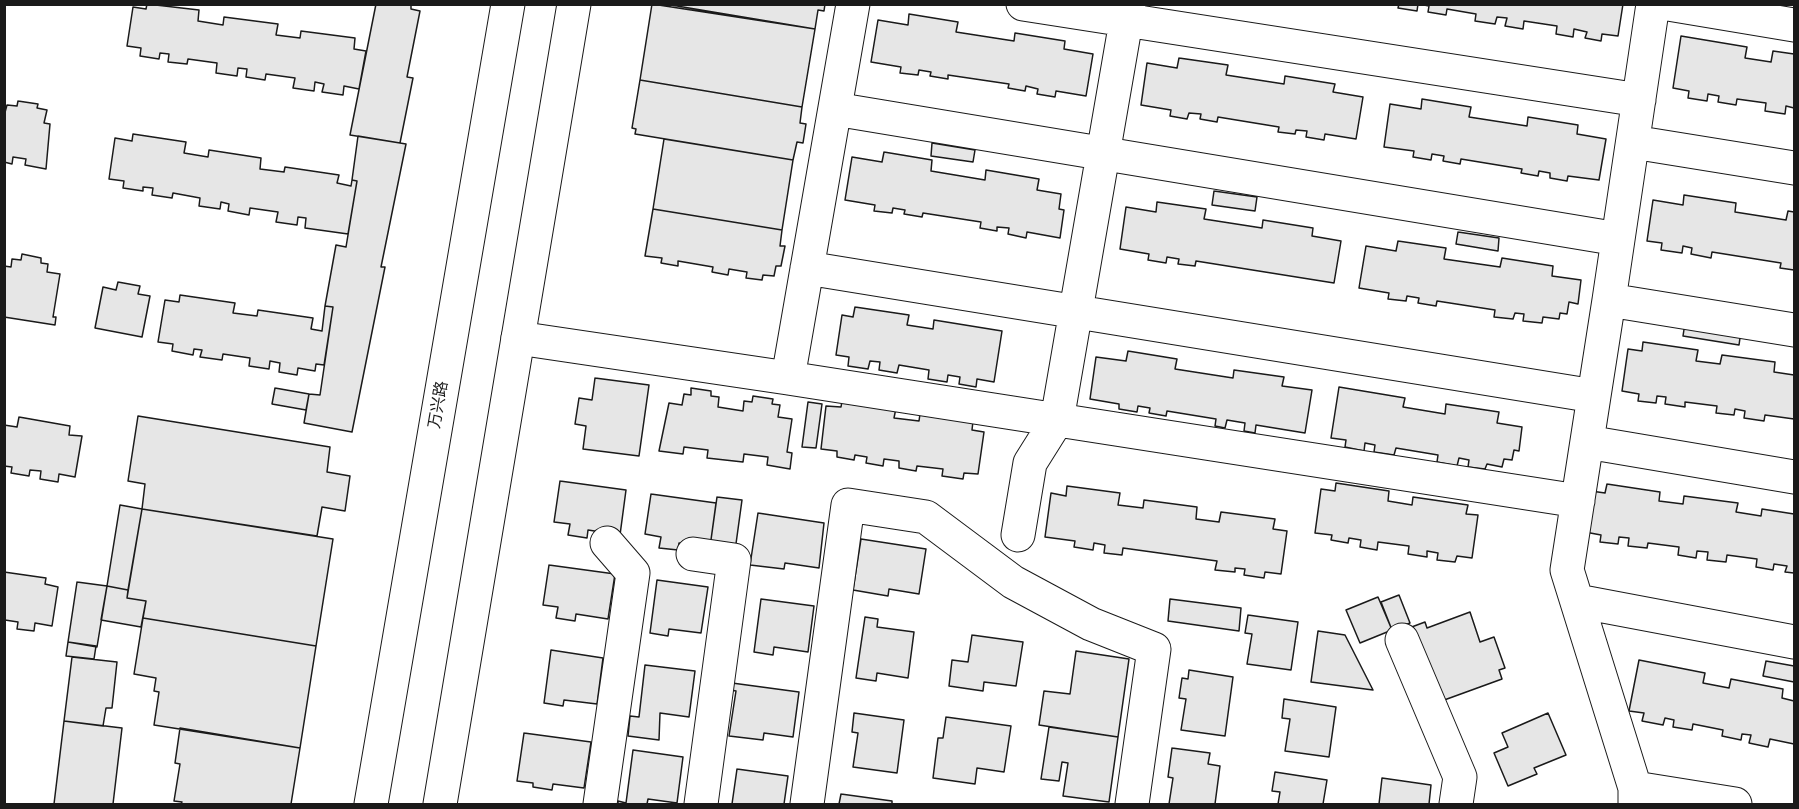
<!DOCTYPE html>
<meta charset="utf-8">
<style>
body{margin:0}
#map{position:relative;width:1799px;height:809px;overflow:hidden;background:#fff;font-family:Overpass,sans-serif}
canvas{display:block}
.frame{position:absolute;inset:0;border:6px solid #1a1a1a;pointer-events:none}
</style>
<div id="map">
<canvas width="1799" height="809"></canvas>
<div class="frame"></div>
</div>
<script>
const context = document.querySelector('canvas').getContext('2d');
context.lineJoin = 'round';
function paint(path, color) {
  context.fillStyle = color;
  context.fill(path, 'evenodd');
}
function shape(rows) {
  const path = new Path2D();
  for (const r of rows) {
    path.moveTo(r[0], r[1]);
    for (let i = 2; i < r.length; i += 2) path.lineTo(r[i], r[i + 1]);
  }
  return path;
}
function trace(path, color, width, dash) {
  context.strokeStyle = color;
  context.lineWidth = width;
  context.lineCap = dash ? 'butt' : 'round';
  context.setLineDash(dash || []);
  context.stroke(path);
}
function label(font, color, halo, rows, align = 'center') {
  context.font = font + ' Overpass,"Noto Sans SC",sans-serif';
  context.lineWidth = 4.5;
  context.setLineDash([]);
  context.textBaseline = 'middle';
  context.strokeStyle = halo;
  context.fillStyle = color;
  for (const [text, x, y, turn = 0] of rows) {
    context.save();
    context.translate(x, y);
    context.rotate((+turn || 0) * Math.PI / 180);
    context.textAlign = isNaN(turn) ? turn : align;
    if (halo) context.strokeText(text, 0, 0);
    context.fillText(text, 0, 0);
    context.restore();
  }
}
const building = shape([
 [147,4,199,10,198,21,223,25,224,17,278,24,276,35,300,38,301,31,355,38,354,49,366,51,359,89,344,86,343,95,322,92,324,84,315,82,314,91,293,88,295,78,266,74,265,80,246,77,247,69,238,68,237,76,216,73,217,63,188,59,187,64,168,62,169,54,160,53,159,59,140,56,141,48,127,46,133,7,146,9,147,4],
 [376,4,411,4,411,9,420,11,407,77,413,78,400,143,350,135,376,4],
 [652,4,815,29,802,107,640,80,652,4],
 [665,4,825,4,824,11,818,10,815,29,665,4],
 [1399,4,1418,4,1417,11,1398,8,1399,4],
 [1419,4,1623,4,1618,36,1602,34,1601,41,1585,38,1587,32,1574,29,1573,37,1556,34,1557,26,1524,21,1523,29,1505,26,1507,18,1497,17,1495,24,1475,21,1476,14,1447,9,1446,15,1428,12,1429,6,1419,4],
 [909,14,958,22,956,32,1014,41,1015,33,1065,41,1064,49,1093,54,1086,96,1056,91,1055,97,1037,94,1038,89,1026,86,1025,91,1008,88,1009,84,948,75,948,79,930,76,931,72,919,70,918,75,900,73,901,67,871,62,878,20,908,25,909,14],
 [1681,36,1747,47,1745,58,1771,62,1773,51,1794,54,1794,108,1786,106,1785,114,1765,111,1766,103,1737,99,1736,105,1718,102,1719,96,1708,94,1707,101,1688,98,1689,91,1673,88,1681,36],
 [1179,58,1228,65,1226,75,1284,84,1285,76,1335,84,1333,92,1363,97,1356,139,1325,134,1324,140,1306,137,1307,131,1296,130,1295,134,1278,132,1279,127,1218,117,1217,122,1200,119,1201,114,1189,113,1187,119,1170,116,1171,110,1141,105,1147,63,1177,68,1179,58],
 [640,80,802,107,800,123,806,124,803,143,797,142,793,160,635,134,636,129,632,128,640,80],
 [1422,99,1471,107,1469,117,1527,126,1528,117,1578,125,1577,134,1606,139,1599,180,1568,176,1567,181,1550,178,1550,173,1539,171,1538,176,1521,173,1522,169,1461,159,1460,164,1443,161,1444,156,1432,154,1431,160,1413,157,1414,151,1384,147,1390,104,1421,109,1422,99],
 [18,101,38,104,37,108,47,110,44,123,50,124,46,169,25,165,26,159,13,157,12,164,4,162,4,116,7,105,17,106,18,101],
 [133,134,186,142,184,153,208,157,209,150,261,158,260,169,284,172,285,167,339,175,337,183,351,186,352,180,357,181,348,234,305,228,306,218,298,217,297,225,276,222,278,212,250,208,249,215,228,211,229,204,221,202,220,209,199,206,200,198,173,193,172,198,152,195,153,188,143,187,143,191,123,188,124,181,109,179,115,138,132,141,133,134],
 [358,136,406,144,381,267,385,267,352,432,304,423,309,394,320,395,333,307,325,306,336,245,346,247,357,181,352,180,358,136],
 [664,139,793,160,782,230,653,209,664,139],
 [932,143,975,150,973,162,931,156,932,143],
 [884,152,932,160,931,171,985,180,986,170,1039,179,1037,190,1061,194,1059,209,1064,210,1060,238,1027,232,1026,238,1008,234,1009,228,997,227,997,231,980,228,981,222,923,213,922,217,904,214,905,210,893,208,892,213,874,211,875,205,845,200,852,157,882,162,884,152],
 [1214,191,1257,197,1255,211,1212,205,1214,191],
 [1684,195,1736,203,1735,212,1786,220,1788,211,1794,212,1794,270,1780,268,1781,263,1712,252,1711,258,1691,254,1692,248,1683,246,1682,253,1661,250,1662,243,1647,241,1653,200,1683,205,1684,195],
 [1157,202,1206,209,1204,219,1262,228,1263,220,1313,228,1312,236,1341,241,1334,283,1196,261,1195,266,1178,264,1179,259,1167,257,1166,263,1148,260,1149,254,1120,249,1126,207,1156,212,1157,202],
 [653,209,782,230,780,246,785,246,781,266,776,266,774,276,763,275,762,280,746,278,747,272,729,269,728,275,712,272,713,267,678,261,678,266,661,263,662,258,645,256,653,209],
 [1458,232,1499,238,1498,251,1456,244,1458,232],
 [1398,241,1446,248,1444,259,1500,267,1502,258,1553,266,1552,276,1581,280,1578,304,1569,302,1567,314,1560,313,1559,319,1543,317,1542,323,1523,321,1524,314,1515,313,1513,319,1494,317,1495,310,1437,301,1436,306,1418,303,1419,298,1407,296,1406,301,1388,299,1389,293,1359,288,1366,246,1396,251,1398,241],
 [22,254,41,258,41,263,48,264,47,272,60,274,53,317,56,317,55,325,4,317,4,266,11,267,12,259,21,260,22,254],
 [118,282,140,286,138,294,150,296,142,337,95,328,103,287,116,290,118,282],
 [180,295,235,303,233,313,257,316,258,310,313,318,311,329,322,331,325,306,333,307,324,365,316,364,315,371,298,368,297,375,279,372,280,363,270,361,269,369,249,366,250,358,223,354,222,360,200,357,202,350,194,349,193,355,172,351,173,344,158,342,165,300,179,302,180,295],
 [855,307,909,315,907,325,933,329,934,320,1002,331,994,382,977,379,976,387,959,384,960,377,948,375,947,382,928,379,929,370,899,365,897,373,879,370,880,362,870,361,868,369,848,366,849,357,836,355,842,315,853,317,855,307],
 [1685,323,1741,331,1739,345,1683,336,1685,323],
 [1643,342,1698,350,1696,361,1720,364,1722,355,1775,362,1774,372,1794,375,1794,426,1794,419,1765,415,1764,421,1744,418,1745,411,1735,409,1734,415,1716,413,1717,406,1685,402,1685,407,1665,404,1666,397,1657,396,1656,403,1638,401,1639,394,1622,391,1628,349,1642,351,1643,342],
 [1128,351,1177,359,1175,369,1233,378,1234,370,1284,377,1282,386,1312,390,1305,433,1256,425,1255,433,1244,431,1245,423,1227,420,1225,428,1215,426,1216,419,1167,411,1166,416,1149,413,1150,408,1138,406,1137,412,1119,409,1119,404,1090,399,1096,357,1126,361,1128,351],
 [595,378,649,385,639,456,583,449,586,426,575,424,579,398,592,400,595,378],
 [1339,387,1405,398,1403,407,1445,414,1446,404,1499,412,1497,423,1522,427,1519,451,1514,450,1512,460,1504,459,1502,467,1487,464,1485,469,1468,467,1469,460,1459,458,1457,466,1437,462,1438,455,1396,448,1394,455,1374,452,1375,445,1365,443,1364,451,1345,447,1346,440,1331,438,1339,387],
 [275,388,309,394,306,410,272,404,275,388],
 [691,388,711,391,711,396,719,397,718,407,743,411,744,401,752,402,753,396,773,399,772,404,780,405,778,417,792,419,787,452,792,453,790,469,767,465,768,457,744,454,743,462,707,458,708,450,684,447,683,454,659,451,669,403,682,405,684,394,691,395,691,388],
 [842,401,896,408,894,418,919,421,920,414,973,421,972,430,984,432,978,474,964,473,963,479,942,476,943,469,917,466,916,471,899,468,899,461,884,459,883,466,866,463,867,457,855,455,854,460,837,457,837,451,821,449,826,406,841,407,842,401],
 [808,402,822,404,816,448,802,447,808,402],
 [138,416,330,447,327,472,350,476,345,511,322,507,317,536,142,509,145,484,128,481,138,416],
 [19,417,70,426,69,435,82,436,75,477,59,474,58,482,40,479,41,471,30,470,29,476,11,473,12,467,4,466,4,425,17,427,19,417],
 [560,481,626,490,620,535,588,530,587,538,568,535,570,524,554,522,560,481],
 [1336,483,1389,491,1388,501,1412,505,1413,497,1468,505,1466,514,1478,515,1472,558,1457,556,1455,562,1437,560,1438,553,1427,551,1427,557,1408,554,1409,546,1378,542,1377,550,1360,547,1361,540,1349,538,1348,543,1331,540,1332,535,1315,533,1321,489,1335,491,1336,483],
 [1607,484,1660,492,1659,501,1683,504,1684,496,1738,503,1736,512,1761,516,1762,509,1794,514,1794,573,1785,572,1787,566,1774,564,1773,570,1756,567,1757,559,1727,555,1726,562,1707,560,1708,552,1697,551,1696,558,1678,555,1679,547,1648,543,1647,548,1628,546,1629,538,1619,537,1618,544,1600,542,1601,535,1585,532,1591,491,1605,493,1607,484],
 [1067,486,1120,493,1118,505,1143,508,1144,500,1197,507,1196,519,1219,522,1221,512,1275,519,1273,529,1287,531,1281,574,1265,572,1264,578,1244,575,1245,569,1235,568,1235,572,1215,570,1217,561,1123,548,1122,555,1104,553,1105,545,1094,543,1093,550,1074,547,1075,541,1045,537,1051,493,1066,496,1067,486],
 [651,494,716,503,710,547,679,543,678,550,659,548,661,537,645,534,651,494],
 [717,497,742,500,735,551,710,547,717,497],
 [120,505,142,509,128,590,107,586,120,505],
 [142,509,333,539,316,646,143,618,146,601,127,598,142,509],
 [758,513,824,523,819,568,785,563,784,569,750,565,758,513],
 [861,539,926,549,919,594,889,589,888,596,853,590,861,539],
 [549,565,615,574,608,619,576,614,575,621,556,618,558,607,543,605,549,565],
 [4,572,46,578,45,584,58,587,52,626,35,623,34,631,17,629,18,622,5,620,4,626,4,572],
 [657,580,708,587,701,633,669,629,668,636,650,633,657,580],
 [77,582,107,586,97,647,68,642,77,582],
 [107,586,128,590,127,598,146,601,141,627,101,620,107,586],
 [1399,595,1410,623,1392,630,1381,602,1399,595],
 [1378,597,1392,630,1360,643,1346,610,1378,597],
 [761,599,814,606,808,652,774,647,773,655,754,652,761,599],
 [1170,599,1241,608,1239,631,1168,621,1170,599],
 [1470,612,1480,642,1494,637,1505,668,1499,670,1502,679,1436,703,1409,628,1425,622,1427,628,1470,612],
 [1248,615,1298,622,1291,670,1247,664,1252,634,1245,633,1248,615],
 [865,617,878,619,877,627,914,632,908,678,877,673,876,681,856,678,865,617],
 [143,618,316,646,300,748,154,725,159,692,154,691,156,678,134,674,143,618],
 [1318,631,1345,635,1373,690,1311,682,1318,631],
 [972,635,1023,642,1016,686,984,682,983,691,949,686,952,660,968,662,972,635],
 [68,642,96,646,94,659,66,656,68,642],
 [551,650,603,658,597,704,564,700,563,706,544,703,551,650],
 [1076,651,1129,659,1118,737,1039,725,1044,691,1070,694,1076,651],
 [72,657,117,662,112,708,106,708,103,726,64,721,72,657],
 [1639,660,1705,673,1703,683,1729,688,1731,679,1783,689,1782,698,1794,701,1794,744,1770,739,1768,747,1749,743,1751,735,1742,734,1741,740,1722,736,1723,730,1693,724,1692,730,1673,727,1674,720,1665,718,1663,725,1642,721,1644,713,1629,711,1639,660],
 [1766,661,1794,666,1794,682,1763,676,1766,661],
 [645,665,695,671,689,717,660,713,659,740,628,736,630,716,639,717,645,665],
 [1189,670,1233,677,1225,736,1181,730,1186,699,1179,698,1182,678,1188,679,1189,670],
 [732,683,799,692,793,737,764,733,763,740,729,736,736,691,731,690,732,683],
 [1284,699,1336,707,1329,757,1285,751,1290,719,1282,718,1284,699],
 [854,713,904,720,897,773,853,767,858,733,852,732,854,713],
 [1548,713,1566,755,1534,768,1537,774,1508,786,1494,753,1508,747,1502,733,1548,713],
 [946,717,1011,726,1004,772,977,768,975,784,933,778,938,738,943,738,946,717],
 [64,721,122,728,113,804,54,804,64,721],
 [1049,727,1118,737,1109,802,1063,796,1068,763,1062,762,1059,781,1041,779,1049,727],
 [180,728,300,748,291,804,181,804,182,802,174,801,180,764,175,763,180,728],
 [524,733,591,742,584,788,553,784,552,790,533,787,533,783,517,781,524,733],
 [1172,748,1210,753,1208,764,1220,766,1215,804,1169,804,1173,778,1168,777,1172,748],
 [633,750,683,757,677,803,648,799,647,804,618,804,618,801,626,803,633,750],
 [737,769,788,776,784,804,732,804,737,769],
 [1275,772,1327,780,1323,804,1278,804,1280,792,1272,791,1275,772],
 [1382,778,1431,785,1429,804,1379,804,1382,778],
 [841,794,892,801,892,804,839,804,841,794]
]);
paint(building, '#e6e6e6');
trace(building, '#1a1a1a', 1.5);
const minor = shape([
 [1023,4,1639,100],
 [1653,4,1609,300,1794,330],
 [1668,4,1794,25],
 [835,109,1618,239],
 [1633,142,1794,168],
 [807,268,1594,396,1609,300],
 [518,338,788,378,853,4],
 [788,378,1578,501],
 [1594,396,1567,570,1635,788,1635,804],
 [1587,442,1794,477],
 [1018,535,1030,463,1057,420,1129,4],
 [693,554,734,560,701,804],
 [1577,601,1794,642],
 [1402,640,1460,777,1456,804],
 [1635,788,1735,804],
 [600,804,633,573,607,543],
 [807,804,848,505,926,517,1013,582,1091,624,1154,649,1132,804]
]);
const major = shape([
 [371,804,508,4],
 [440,804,574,4]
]);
trace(minor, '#1a1a1a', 35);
trace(major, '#1a1a1a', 35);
trace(minor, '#fff', 33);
trace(major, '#fff', 33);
label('16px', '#1a1a1a', '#fff', [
 ["万兴路",440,405,-80]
]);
</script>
